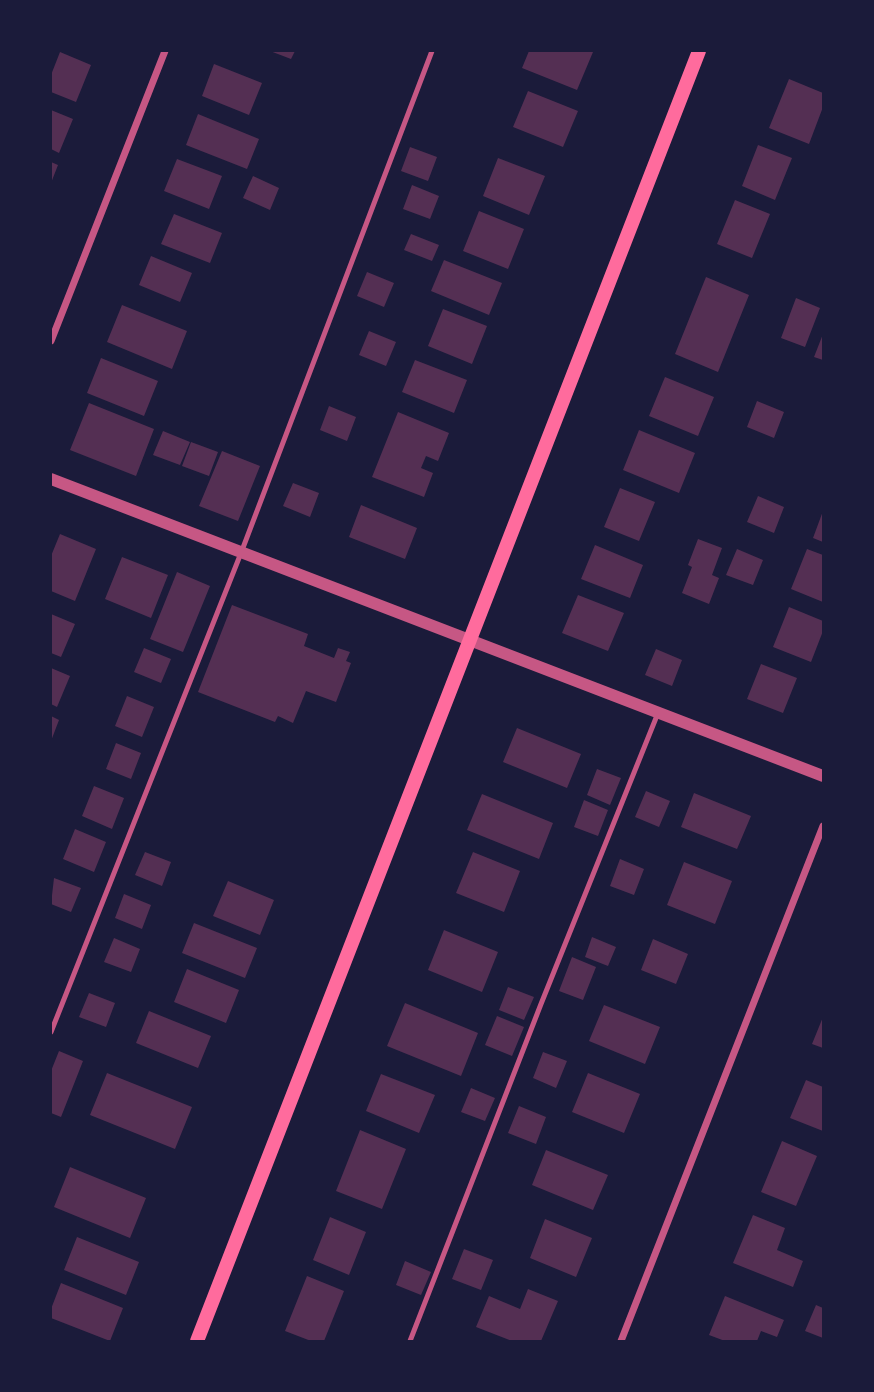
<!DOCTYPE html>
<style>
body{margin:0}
#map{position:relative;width:874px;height:1392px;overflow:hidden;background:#1b1b3a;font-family:Barlow,sans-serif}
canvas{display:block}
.frame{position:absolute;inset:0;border:52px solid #1b1b3a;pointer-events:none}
</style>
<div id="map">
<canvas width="874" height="1392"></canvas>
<div class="frame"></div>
</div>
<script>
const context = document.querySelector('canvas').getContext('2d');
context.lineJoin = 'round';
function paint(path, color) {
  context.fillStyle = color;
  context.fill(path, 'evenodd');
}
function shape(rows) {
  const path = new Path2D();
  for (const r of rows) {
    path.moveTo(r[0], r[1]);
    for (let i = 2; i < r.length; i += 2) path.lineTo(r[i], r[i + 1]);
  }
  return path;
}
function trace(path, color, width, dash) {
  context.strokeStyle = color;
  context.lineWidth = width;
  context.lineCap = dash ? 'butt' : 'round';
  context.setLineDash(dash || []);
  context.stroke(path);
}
paint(shape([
 [270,51,295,51,291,59],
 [529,51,589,51,593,52,577,90,522,68],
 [60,52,91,65,76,102,51,92,51,75],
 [214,64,262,83,249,115,202,96],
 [789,79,823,93,823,107,809,144,769,128],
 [528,91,578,111,563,147,513,127],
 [51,110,73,119,59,153,51,149],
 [198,114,259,139,247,169,186,145],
 [758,145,792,158,775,200,742,186],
 [410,147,437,157,428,181,401,171],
 [498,158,545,176,529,215,483,196],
 [177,159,222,176,209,209,164,191],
 [51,162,58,165,51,183],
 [253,176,279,188,270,210,243,198],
 [412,185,439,196,430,219,403,209],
 [735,200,770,214,752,258,717,244],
 [479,211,524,229,508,269,463,251],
 [174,214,222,233,210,263,161,244],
 [411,234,439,245,432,261,404,250],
 [151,256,192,273,180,302,139,285],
 [444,260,502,283,489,315,431,291],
 [367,272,394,283,384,307,357,296],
 [706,277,749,295,718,372,675,354],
 [796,298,820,308,805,347,781,338],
 [122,305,187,331,172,369,107,342],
 [443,309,487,326,472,364,428,346],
 [369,331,396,342,386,366,359,355],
 [823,334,823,360,814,357],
 [101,358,158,381,144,416,87,393],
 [415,360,467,380,454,413,402,392],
 [665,377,714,397,698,436,649,416],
 [757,401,784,412,774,438,747,427],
 [89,403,154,429,136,476,70,450],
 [329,406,356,417,347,441,320,430],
 [398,412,449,433,438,461,426,456,421,468,433,473,424,497,372,477],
 [639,430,695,453,679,493,623,470],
 [163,431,190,442,180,465,153,455],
 [191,442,218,452,209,476,182,466],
 [222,451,260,466,238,521,199,506],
 [293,483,319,493,310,517,283,506],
 [620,488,655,502,639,541,604,527],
 [758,496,784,507,774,533,747,522],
 [361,505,417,528,405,559,349,537],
 [823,511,823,542,813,538],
 [60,534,96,549,75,601,51,591,51,556],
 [698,539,722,548,712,575,719,578,709,604,682,593,692,567,688,565],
 [595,545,643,565,630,598,581,579],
 [737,549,763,560,753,585,726,575],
 [807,549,823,555,823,602,791,589],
 [122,557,168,575,151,618,105,599],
 [177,572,210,586,183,652,150,639],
 [578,595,624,613,608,651,562,633],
 [232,605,308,634,304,646,334,658,338,648,350,652,346,661,351,663,336,702,306,691,293,723,278,716,275,722,198,692],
 [789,607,823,621,823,631,811,662,773,647],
 [51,614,75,624,61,657,51,653],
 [144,648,171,659,161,683,134,672],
 [656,649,682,660,672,686,645,675],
 [761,664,797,678,783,713,747,699],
 [51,668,70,676,57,707,51,704],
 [127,696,154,707,142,737,115,726],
 [51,716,59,720,51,741],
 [517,728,581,754,567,788,503,762],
 [116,743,141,753,131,779,106,769],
 [597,769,621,778,610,805,587,795],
 [94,786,124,798,112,829,82,816],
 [646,791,670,801,659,827,635,817],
 [694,793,751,816,737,849,681,827],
 [482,794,553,823,539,859,467,830],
 [584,800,608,810,598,836,574,827],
 [75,829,106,842,94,872,63,859],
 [145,852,171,862,162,886,135,875],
 [473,852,520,871,504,912,456,893],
 [620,859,644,869,634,895,610,886],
 [684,862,732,881,715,924,667,905],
 [54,878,81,888,71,912,51,904],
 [228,881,274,900,260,935,213,916],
 [124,894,151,905,142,929,115,918],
 [194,923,257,948,245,978,182,953],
 [444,930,498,952,482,992,428,970],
 [592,937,616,947,608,966,585,957],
 [114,938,140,949,131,972,104,962],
 [653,939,688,954,676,984,641,970],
 [572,957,596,967,583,1000,559,991],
 [187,969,239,990,226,1023,174,1002],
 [508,987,534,997,524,1020,499,1010],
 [89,993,115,1003,106,1027,79,1017],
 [405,1003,478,1033,461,1076,387,1046],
 [604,1005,660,1027,645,1064,589,1041],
 [149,1011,211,1036,198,1068,136,1043],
 [497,1016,524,1027,512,1056,485,1045],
 [823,1017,823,1048,812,1044],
 [59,1051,83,1061,61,1117,51,1113,51,1071],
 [543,1052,567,1061,556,1088,533,1078],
 [107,1073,192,1107,175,1149,90,1115],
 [588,1073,640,1094,624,1133,572,1112],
 [381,1074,435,1095,419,1133,366,1111],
 [806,1080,823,1087,823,1131,790,1118],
 [471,1088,495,1098,485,1121,461,1112],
 [519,1106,546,1117,536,1144,508,1133],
 [360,1130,406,1149,382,1209,336,1191],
 [782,1141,817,1156,796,1206,761,1192],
 [546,1150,608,1175,593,1210,532,1185],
 [70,1167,146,1198,130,1238,54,1207],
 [753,1215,785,1228,777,1250,803,1261,793,1287,733,1263],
 [330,1217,366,1232,349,1275,313,1260],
 [545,1219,592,1238,576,1277,530,1258],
 [77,1237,139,1262,126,1295,64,1270],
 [464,1249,493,1260,481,1290,452,1279],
 [405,1261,431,1272,421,1295,396,1285],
 [307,1276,344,1291,324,1341,311,1341,285,1331],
 [61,1283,123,1308,110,1341,51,1318,51,1309],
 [528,1289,558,1301,541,1341,512,1341,476,1327,489,1296,520,1309],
 [725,1296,784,1320,777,1337,761,1331,757,1341,725,1341,709,1335],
 [816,1305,823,1308,823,1338,805,1331]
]), '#542f53');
trace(shape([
 [51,1032,241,553,432,51],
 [410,1341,541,1004,658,713]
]), '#c65784', 5);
trace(shape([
 [51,341,165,51],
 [621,1341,823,826]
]), '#c65784', 7);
trace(shape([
 [51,479,823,776]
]), '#c65784', 12);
trace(shape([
 [197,1341,699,51]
]), '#ff6b9d', 14);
</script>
